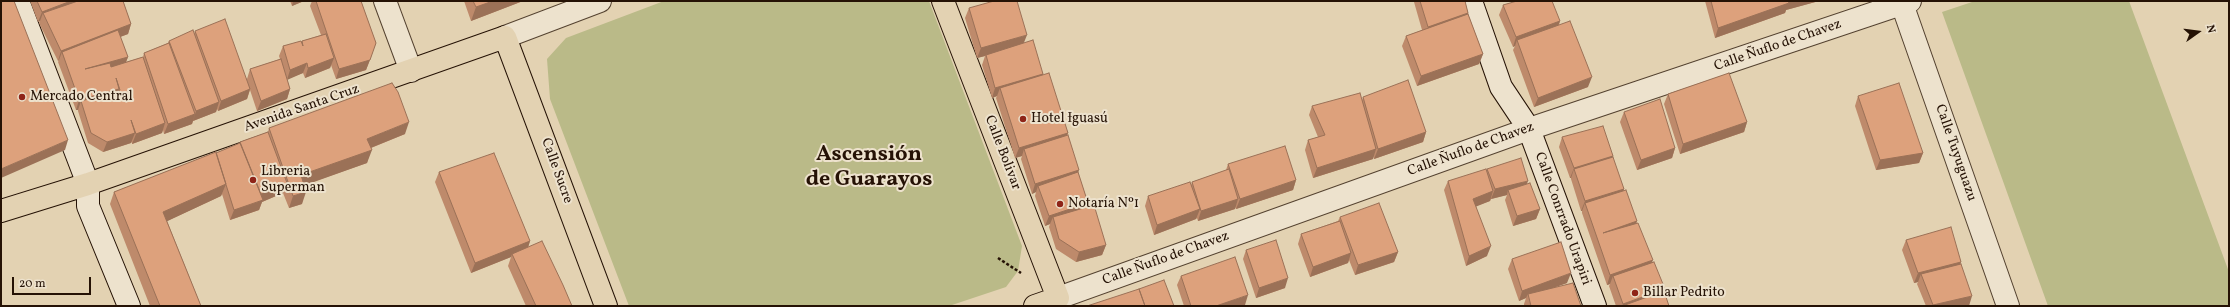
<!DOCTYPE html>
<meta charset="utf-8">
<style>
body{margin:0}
#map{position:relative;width:2230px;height:307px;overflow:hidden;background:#e3d2b2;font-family:Vollkorn,serif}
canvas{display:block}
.frame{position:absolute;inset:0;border:2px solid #251205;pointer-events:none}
.north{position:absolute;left:2178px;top:12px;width:40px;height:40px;-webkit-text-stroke:3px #ede2cd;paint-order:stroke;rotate:76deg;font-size:11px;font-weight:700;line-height:16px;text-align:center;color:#251205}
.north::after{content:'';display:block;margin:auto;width:14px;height:18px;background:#251205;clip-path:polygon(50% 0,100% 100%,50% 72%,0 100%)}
.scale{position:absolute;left:12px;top:277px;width:79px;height:18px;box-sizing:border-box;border:2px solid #251205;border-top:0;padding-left:5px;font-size:12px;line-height:14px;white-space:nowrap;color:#251205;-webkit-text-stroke:3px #ede2cd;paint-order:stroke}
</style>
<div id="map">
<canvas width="2230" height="307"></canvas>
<div class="frame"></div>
<div class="north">N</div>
<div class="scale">20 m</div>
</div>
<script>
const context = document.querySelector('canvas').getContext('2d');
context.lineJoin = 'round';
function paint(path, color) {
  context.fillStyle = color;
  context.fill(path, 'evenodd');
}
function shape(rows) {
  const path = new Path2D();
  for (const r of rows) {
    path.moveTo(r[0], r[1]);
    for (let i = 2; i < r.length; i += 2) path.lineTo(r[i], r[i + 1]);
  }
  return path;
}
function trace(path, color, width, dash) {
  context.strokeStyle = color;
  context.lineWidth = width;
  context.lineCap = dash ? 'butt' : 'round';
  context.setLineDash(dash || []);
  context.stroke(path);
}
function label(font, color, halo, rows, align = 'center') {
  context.font = font + ' Vollkorn,serif';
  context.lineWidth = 4;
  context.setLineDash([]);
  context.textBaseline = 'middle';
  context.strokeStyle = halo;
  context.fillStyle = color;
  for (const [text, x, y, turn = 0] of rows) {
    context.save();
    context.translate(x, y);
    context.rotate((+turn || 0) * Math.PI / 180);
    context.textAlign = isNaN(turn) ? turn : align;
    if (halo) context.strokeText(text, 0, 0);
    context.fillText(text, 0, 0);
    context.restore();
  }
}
paint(shape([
 [664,1,929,1,1022,246,1018,271,1006,287,949,306,629,306,550,99,547,59,566,38],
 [1975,1,2129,1,2229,272,2229,306,2048,306,1942,12]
]), '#baba88');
const street = shape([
 [385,1,411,71],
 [1901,1,2008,306],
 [505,37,600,1],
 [1060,306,1058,298,1529,129,1910,1]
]);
const secondary = shape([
 [18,1,88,184,88,206,129,306],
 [1471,1,1501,87,1529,129,1595,306]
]);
const primary = shape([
 [943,1,1058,298,1035,306],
 [1,211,88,184,505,37,606,306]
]);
trace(street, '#544230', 24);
trace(secondary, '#251205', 24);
trace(primary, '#251205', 24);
trace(shape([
 [998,258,1021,273]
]), '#251205', 2.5, [3, 2]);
trace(street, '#ede2cd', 22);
trace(secondary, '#ede2cd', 22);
trace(primary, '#e3d2b2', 22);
paint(shape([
 [30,1,123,1,131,24,128,34,120,37,128,57,126,62,143,57,144,53,168,43,169,41,194,34,195,31,247,79,250,69,280,59,279,56,283,46,301,42,302,41,321,35,310,6,312,1,361,1,376,43,366,70,336,79,331,65,330,68,305,78,303,73,287,79,290,89,287,99,257,111,250,90,247,99,218,111,217,109,216,112,193,121,192,124,164,134,163,130,162,133,132,144,132,142,131,143,103,152,88,143,78,111,78,110,76,110,58,62,59,60,58,61,39,23,40,21,38,22],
 [290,1,304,1,292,6],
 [464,1,523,1,471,21],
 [1414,1,1465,1,1468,13,1468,14,1483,54,1479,64,1417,86,1402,46,1406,36,1422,30,1414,2],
 [1705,1,1819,1,1786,10,1785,13,1715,38],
 [1503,5,1560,21,1559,25,1588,87,1534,107,1513,50,1515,46,1513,47,1499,15],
 [969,8,1023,43,1043,74,1043,75,1068,133,1067,135,1078,172,1088,203,1087,207,1106,245,1102,255,1076,262,1056,249,1049,227,1050,224,1045,226,1035,196,1036,192,1032,194,1021,159,1022,156,1015,158,996,98,997,96,992,98,982,65,985,56,977,58,965,18],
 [1668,94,1747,122,1744,132,1680,154,1664,104],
 [1858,96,1923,153,1919,163,1876,170,1855,106],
 [1363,97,1426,132,1423,142,1374,159,1374,156,1373,159,1313,178,1305,150,1308,140,1318,137,1309,115,1312,106,1362,100],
 [1624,112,1675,148,1672,158,1637,170,1620,122],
 [269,128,405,134,371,148,367,163,304,185,302,204,289,208,283,193,262,202,259,210,230,220,222,194,221,196,167,221,201,306,150,306,110,204,114,192,240,144,240,142,268,132],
 [1562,137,1613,156,1612,157,1624,190,1637,221,1636,224,1652,263,1665,289,1664,291,1669,306,1616,306,1609,286,1610,284,1607,285,1582,213,1582,211,1581,211,1571,179,1571,178,1570,178,1559,147],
 [1228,164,1296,180,1293,190,1236,209,1236,207,1235,209,1198,221,1197,218,1196,219,1154,235,1145,206,1148,196,1191,185,1192,182,1226,170],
 [1487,169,1526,184,1540,209,1536,219,1513,226,1505,200,1507,195,1491,199,1490,201,1476,206,1487,256,1466,266,1444,190,1448,181,1486,171],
 [439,172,530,241,528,247,572,306,526,306,508,266,511,257,471,273,435,182],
 [1340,217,1398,252,1394,262,1355,275,1349,260,1348,263,1310,277,1298,244,1301,234,1338,221],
 [1906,240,1961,262,1960,264,1969,306,1926,306,1917,284,1918,282,1914,283,1902,250],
 [1246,250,1285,288,1256,298,1243,259],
 [1512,259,1567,283,1555,287,1581,306,1524,306,1524,304,1526,298,1519,301,1508,269],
 [1181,276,1245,305,1241,306,1184,306,1177,285]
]), '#be8a6b');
paint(shape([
 [71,1,95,1,43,13,40,21,38,22,42,12],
 [293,1,304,1,292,6],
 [493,1,523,1,471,21,476,7],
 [1789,1,1819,1,1786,10,1785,13,1715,38,1718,28,1788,3],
 [1468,13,1465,23,1425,37,1428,27],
 [1560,21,1556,31,1517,40,1515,46,1513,47,1516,37],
 [131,24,128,34,64,58,62,52,59,60,58,61,61,51],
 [1027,35,1023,45,986,55,985,56,977,58,981,48],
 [1483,54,1479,64,1417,86,1421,76],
 [128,57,124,67,85,69],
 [334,58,330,68,305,78,308,68],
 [370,60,366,70,336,79,339,69],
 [307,63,303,73,287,80,290,70],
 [1043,74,1039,84,1000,88,997,96,992,98,995,88],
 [1592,77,1588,87,1534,107,1538,98],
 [119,89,115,99,81,101,78,110,76,110,79,100],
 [250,89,247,99,218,111,221,101],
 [290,89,287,99,257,111,261,101],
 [219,102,216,112,193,121,196,111],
 [195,114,192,124,164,134,168,124],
 [409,122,405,134,363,151,367,139],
 [1747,122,1744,132,1680,154,1683,144],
 [165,123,162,133,132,144,136,134],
 [1426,132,1423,142,1374,159,1378,149],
 [135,133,131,143,103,152,107,142],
 [1068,133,1064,143,1024,149,1022,156,1015,158,1019,148],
 [68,140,65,150,1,178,1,169],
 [1675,148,1672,158,1637,170,1641,160],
 [1376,149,1373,159,1313,178,1317,168],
 [372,150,367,163,297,188,301,175],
 [1923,153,1919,163,1876,170,1880,160],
 [1613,156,1609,166,1574,169,1571,178,1570,178,1574,168],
 [1079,170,1075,180,1038,186,1036,192,1032,194,1035,184],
 [1296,180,1293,190,1236,209,1240,199],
 [1528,181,1524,191,1508,190,1507,195,1491,199,1495,189],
 [287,183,283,193,262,202,259,210,230,220,234,210,258,202,261,194],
 [226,184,221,196,159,225,163,212],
 [1624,189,1620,199,1585,203,1582,211,1581,211,1585,201],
 [1493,191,1490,201,1470,209,1473,199],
 [306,192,302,204,289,208,293,196],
 [1238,199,1235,209,1198,221,1201,211],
 [1088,203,1085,213,1053,217,1050,224,1045,226,1049,216],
 [1200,209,1196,219,1154,235,1157,225],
 [1540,209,1536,219,1513,226,1517,216],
 [1637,221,1633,231,1603,233],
 [530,241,527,251,512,254,511,257,471,273,475,263],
 [1106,245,1102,255,1076,262,1079,252],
 [1491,246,1487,256,1466,266,1469,256],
 [1398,252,1394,262,1355,275,1358,265],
 [1351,253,1348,263,1310,277,1313,267],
 [1653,260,1649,270,1613,276,1610,284,1607,285,1610,275],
 [1961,262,1958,272,1921,274,1918,282,1914,283,1918,273],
 [1571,273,1567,283,1528,297,1528,294,1526,298,1519,301,1522,291],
 [1288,278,1285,288,1256,298,1259,288],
 [1665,289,1661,299,1622,306,1623,304],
 [1248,295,1245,305,1241,306,1216,306],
 [1972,296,1969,306,1932,306,1933,305]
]), '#9b7157');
const building = shape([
 [1,1,14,1,68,140,1,169,1,1],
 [37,1,71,1,42,12,37,1],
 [78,1,123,1,131,24,61,51,43,13,78,1],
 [316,1,361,1,376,43,370,60,339,69,316,1],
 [473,1,493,1,476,7,473,1],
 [994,1,1017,1,1027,35,981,48,969,8,994,1],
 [1420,1,1465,1,1468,13,1428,27,1420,1],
 [1517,1,1552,1,1560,21,1516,37,1503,5,1517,1],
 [1711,1,1788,1,1789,3,1718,28,1711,1],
 [1468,14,1483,54,1421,76,1406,36,1468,14],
 [225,19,250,89,221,101,195,31,225,19],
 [1570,21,1592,77,1538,98,1517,40,1570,21],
 [118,30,128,57,85,69,110,63,111,67,143,57,165,123,136,134,131,120,135,133,107,142,91,133,81,101,120,90,116,78,119,89,79,100,62,52,118,30],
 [193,30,219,102,196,111,169,41,193,30],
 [326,34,334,58,308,68,307,63,290,70,283,46,301,41,303,46,302,41,326,34],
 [1033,40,1043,74,995,88,986,55,1033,40],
 [169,43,195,114,168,124,144,53,169,43],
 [281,59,290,89,261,101,250,69,281,59],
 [1049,73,1068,133,1019,148,1000,88,1049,73],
 [1729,73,1747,122,1683,144,1668,94,1729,73],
 [1408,80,1426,132,1378,149,1363,97,1408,80],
 [392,83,398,92,409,122,367,139,372,150,301,175,306,192,293,196,269,128,392,83],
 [1899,83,1923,153,1880,160,1858,96,1899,83],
 [1360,93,1376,149,1317,168,1308,140,1325,135,1312,106,1360,93],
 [1660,99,1675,148,1641,160,1624,112,1660,99],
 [1603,126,1613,156,1574,168,1562,137,1603,126],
 [268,132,287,183,261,194,240,142,268,132],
 [1068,135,1079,170,1035,184,1024,149,1068,135],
 [240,143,263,200,234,210,216,153,240,143],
 [1285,146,1296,180,1240,199,1228,164,1285,146],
 [216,152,226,184,163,212,201,306,160,306,114,192,216,152],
 [494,153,530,241,475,263,439,172,494,153],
 [1613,157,1624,189,1585,201,1574,169,1613,157],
 [1521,158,1528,181,1495,189,1487,169,1521,158],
 [1229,169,1238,199,1201,211,1192,182,1229,169],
 [1486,169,1493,191,1473,199,1491,246,1469,256,1448,181,1486,169],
 [1078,172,1088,203,1049,216,1038,186,1078,172],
 [1190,182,1200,209,1157,225,1148,196,1190,182],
 [1530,183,1540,209,1517,216,1508,190,1530,183],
 [1626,190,1637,221,1603,233,1638,223,1653,260,1610,275,1585,203,1626,190],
 [1379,203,1398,252,1358,265,1340,217,1379,203],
 [1094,205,1106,245,1079,252,1059,239,1053,217,1094,205],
 [1340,221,1351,253,1313,267,1301,234,1340,221],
 [1951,227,1961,262,1918,273,1906,240,1951,227],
 [1276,240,1288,278,1259,288,1246,250,1276,240],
 [542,241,563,285,572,306,536,306,512,254,542,241],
 [1561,242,1571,273,1522,291,1512,259,1561,242],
 [1235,257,1248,295,1216,306,1191,306,1181,276,1235,257],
 [1654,262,1665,289,1623,304,1613,276,1654,262],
 [1961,264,1972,296,1933,305,1921,274,1961,264],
 [1164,280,1174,306,1145,306,1139,289,1164,280],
 [1573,283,1581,306,1531,306,1528,294,1573,283],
 [1139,289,1145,306,1087,306,1139,289],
 [1664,291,1669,306,1626,306,1625,305,1664,291]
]);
paint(building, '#dda17c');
trace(building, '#9b7157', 1);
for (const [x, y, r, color] of [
 [22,97,4,"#8f2418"],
 [1023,119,4,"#8f2418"],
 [253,180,4,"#8f2418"],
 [1060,204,4,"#8f2418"],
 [1635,293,4,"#8f2418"]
]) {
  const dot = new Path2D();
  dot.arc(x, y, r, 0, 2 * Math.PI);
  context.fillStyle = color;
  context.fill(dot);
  trace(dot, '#ede2cd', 1.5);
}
label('14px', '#251205', '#ede2cd', [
 ["Calle Ñuflo de Chavez",1778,46,-19],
 ["Avenida Santa Cruz",302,109,-19],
 ["Calle Ñuflo de Chavez",1471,150,-20],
 ["Calle Bolivar",1002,153,69],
 ["Calle Tuyuguazu",1955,153,71],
 ["Calle Sucre",556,171,70],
 ["Calle Conrrado Urapiri",1562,219,70],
 ["Calle Ñuflo de Chavez",1166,259,-20]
]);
label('14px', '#251205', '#ede2cd', [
 ["Mercado Central",30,97],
 ["Hotel Ɨguasú",1031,119],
 ["Libreria",261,172],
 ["Superman",261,188],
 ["Notaría Nº1",1068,204],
 ["Billar Pedrito",1643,293]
], 'left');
label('bold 22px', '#251205', '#ede2cd', [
 ["Ascensión",869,156],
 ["de Guarayos",869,181]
]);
</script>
